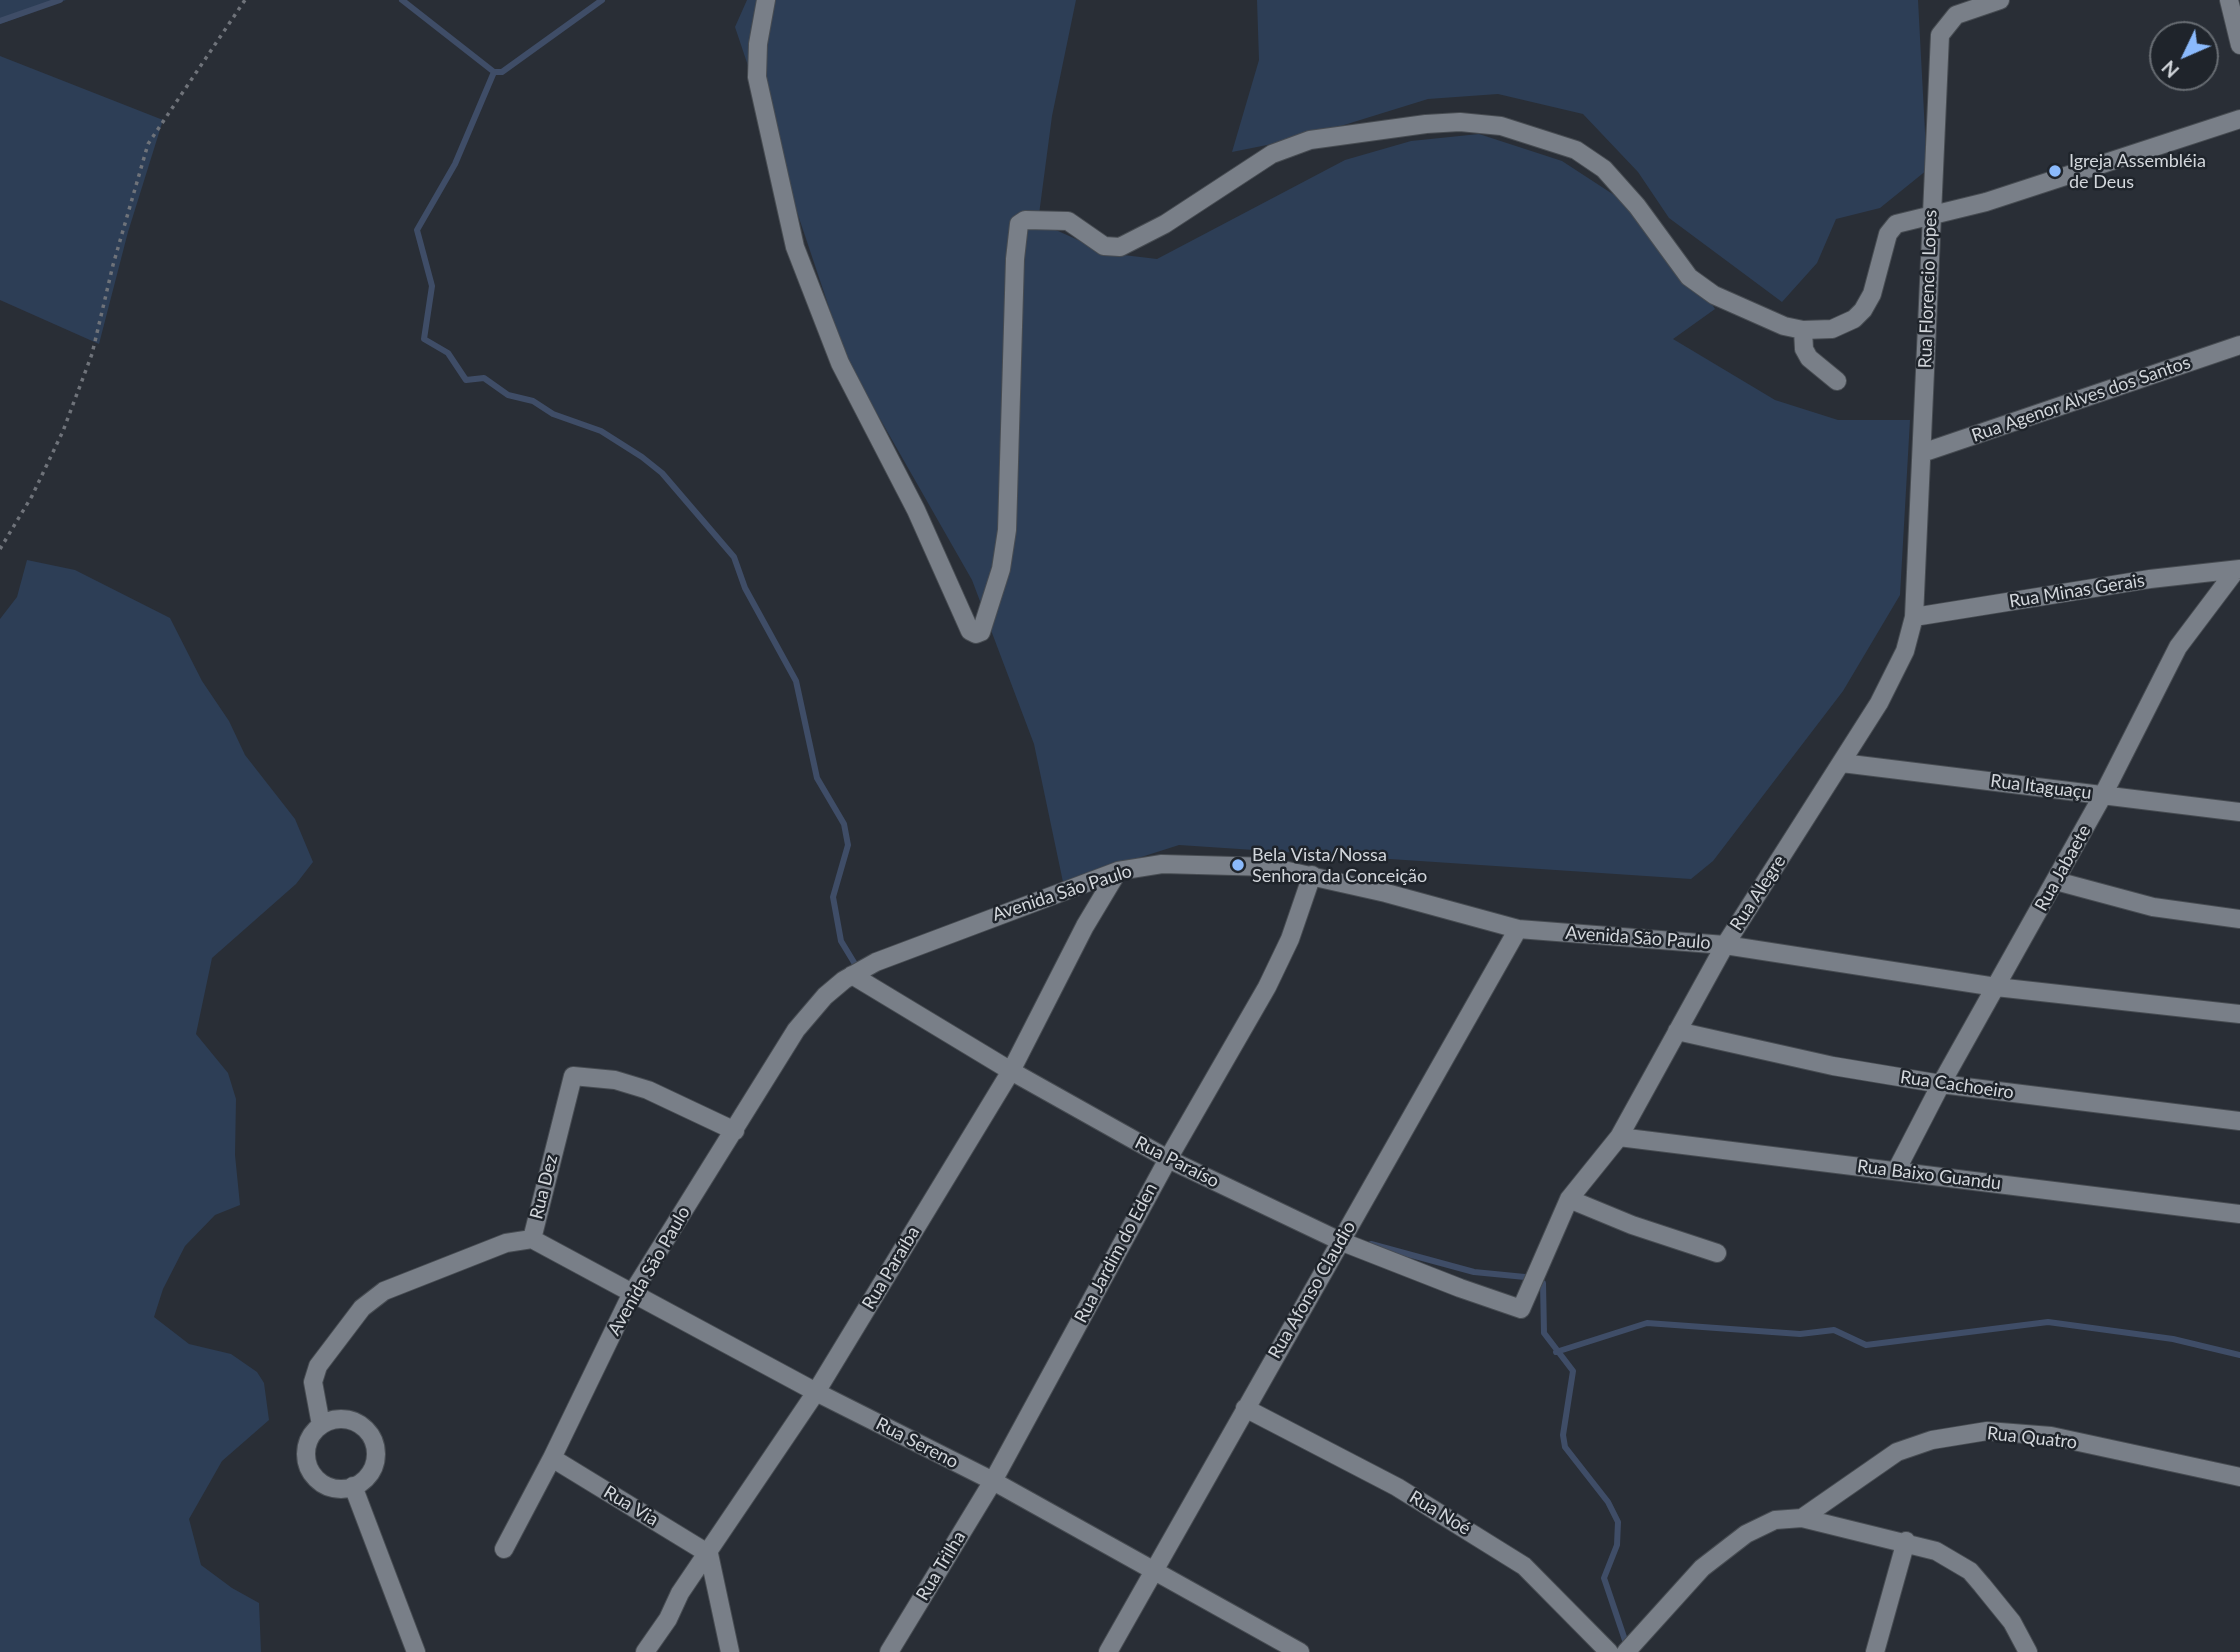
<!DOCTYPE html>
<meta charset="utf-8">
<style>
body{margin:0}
#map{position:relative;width:2240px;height:1652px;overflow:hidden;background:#292e36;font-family:Lato,sans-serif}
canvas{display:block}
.north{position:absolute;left:2149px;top:21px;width:70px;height:70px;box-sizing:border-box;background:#1f242b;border:2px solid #676c72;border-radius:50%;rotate:226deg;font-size:19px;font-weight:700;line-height:28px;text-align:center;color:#d3d7dc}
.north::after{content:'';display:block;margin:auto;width:24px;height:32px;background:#8bbafc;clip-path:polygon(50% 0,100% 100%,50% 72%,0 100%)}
</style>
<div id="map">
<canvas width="2240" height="1652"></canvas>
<div class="north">N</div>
</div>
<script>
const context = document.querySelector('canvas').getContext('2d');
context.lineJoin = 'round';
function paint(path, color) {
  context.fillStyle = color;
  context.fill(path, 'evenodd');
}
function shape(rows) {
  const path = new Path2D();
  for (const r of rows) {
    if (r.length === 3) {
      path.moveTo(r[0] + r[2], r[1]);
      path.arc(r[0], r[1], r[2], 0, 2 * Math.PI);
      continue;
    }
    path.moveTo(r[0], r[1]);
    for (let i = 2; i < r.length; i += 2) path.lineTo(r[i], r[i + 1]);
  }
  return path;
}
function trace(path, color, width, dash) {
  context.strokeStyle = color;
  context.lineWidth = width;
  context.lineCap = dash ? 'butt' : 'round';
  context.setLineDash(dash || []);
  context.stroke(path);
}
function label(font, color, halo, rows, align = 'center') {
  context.font = font + ' Lato,sans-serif';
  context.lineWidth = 5;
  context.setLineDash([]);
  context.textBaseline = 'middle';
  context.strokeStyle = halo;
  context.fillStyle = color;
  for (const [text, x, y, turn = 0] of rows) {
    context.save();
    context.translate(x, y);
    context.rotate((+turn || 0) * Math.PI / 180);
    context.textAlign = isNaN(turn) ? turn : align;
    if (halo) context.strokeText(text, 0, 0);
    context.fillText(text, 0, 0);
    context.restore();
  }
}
paint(shape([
 [0,0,66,0,0,24],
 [747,0,1076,0,1052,116,1038,222,1107,253,1157,259,1345,160,1411,141,1479,134,1562,161,1631,206,1675,248,1715,309,1673,339,1775,400,1838,420,1910,420,1900,595,1843,691,1713,861,1691,879,1179,845,1063,882,1034,744,972,580,847,361,735,27],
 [1257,0,1918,0,1927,170,1880,208,1836,219,1817,263,1782,302,1669,218,1638,172,1583,114,1498,94,1428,99,1302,138,1232,152,1259,60],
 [0,56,163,120,128,232,99,344,0,300],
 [27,560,75,570,170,618,202,681,229,721,245,755,295,819,313,862,296,884,212,958,196,1034,228,1073,236,1099,235,1155,240,1205,215,1215,185,1246,163,1289,154,1317,189,1344,231,1354,257,1372,264,1383,269,1420,222,1461,189,1519,201,1565,232,1588,259,1603,261,1652,0,1652,0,619,17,597]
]), '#2d3e56');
trace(shape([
 [402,0,494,72,502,72,602,0],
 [0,21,60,0],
 [494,72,455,164,417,230,432,286,424,339,448,353,466,380,484,378,508,395,533,401,553,414,601,431,642,457,662,473,734,557,745,588,796,681,817,778,844,824,848,845,833,897,841,941,858,969],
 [1371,1244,1474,1272,1525,1277,1543,1283,1544,1333,1573,1371,1563,1435,1565,1447,1608,1502,1618,1522,1617,1545,1604,1578,1627,1646],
 [1556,1352,1647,1323,1800,1334,1834,1330,1866,1345,2048,1322,2173,1339,2240,1355]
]), '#3f4d67', 6);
const minor = shape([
 [766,0,758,44,757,77,795,247,840,363,916,510,970,631,976,634,981,632,1001,569,1007,530,1015,259,1019,224,1025,220,1068,221,1104,246,1120,247,1165,224,1272,154,1310,140,1426,124,1460,122,1501,126,1576,150,1604,169,1637,206,1689,277,1714,295,1784,326,1803,330,1832,329,1854,319,1863,310,1872,294,1888,234,1896,224,1986,202,2240,119],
 [2229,0,2240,45],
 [1803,330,1804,349,1809,358,1837,381],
 [1922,453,2240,345],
 [1914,617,2150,579,2240,569],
 [1842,763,2240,812],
 [2056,881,2153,907,2240,919],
 [852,975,1011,1071,1168,1159,1340,1241,1460,1288,1521,1309,1569,1199,1619,1137,1725,945,1879,703,1905,651,1914,617,1940,35,1956,15,2000,0],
 [1677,1031,1833,1066,1941,1084,2240,1121],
 [1619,1137,2240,1214],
 [1896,1171,1941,1084,2103,795,2178,647,2236,570],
 [1569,1199,1632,1225,1717,1253],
 [532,1239,816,1392,993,1481,1300,1652],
 [532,1239,573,1076,615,1080,648,1090,735,1131],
 [1245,1408,1397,1487,1524,1566,1609,1652],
 [341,1454,35],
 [321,1425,313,1382,318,1366,362,1308,384,1291,506,1243,532,1239],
 [552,1458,709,1554,730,1652],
 [353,1486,416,1652],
 [1802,1518,1897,1452,1932,1440,1987,1431,2051,1436,2240,1477],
 [504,1549,552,1458,631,1295,796,1030,825,996,844,980,876,962,1118,871,1162,864,1270,867,1386,893,1518,929,1725,945,1996,987,2240,1014],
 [645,1652,668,1619,680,1593,816,1392,1011,1071,1085,926,1118,871],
 [889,1652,993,1481,1168,1159,1267,987,1290,939,1312,875],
 [1108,1652,1518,929],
 [1626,1652,1702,1568,1746,1534,1775,1520,1802,1518,1936,1551,1970,1571,1982,1585,2012,1622,2028,1652],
 [1875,1652,1906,1541]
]);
trace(minor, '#474c52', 20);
trace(shape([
 [0,549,32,496,63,431,92,354,113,265,148,144,245,0]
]), '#6f737a', 3.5, [3.5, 5]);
trace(minor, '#797f88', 18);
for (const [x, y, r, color] of [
 [2055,171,7,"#8bbafc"],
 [1238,865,7,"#8bbafc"]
]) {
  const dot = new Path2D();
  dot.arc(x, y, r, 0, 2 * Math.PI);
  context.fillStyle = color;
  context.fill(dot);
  trace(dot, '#1f242b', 2.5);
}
label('18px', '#d3d7dc', '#1f242b', [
 ["Igreja Assembléia",2069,161],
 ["de Deus",2069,182],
 ["Bela Vista/Nossa",1252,855],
 ["Senhora da Conceição",1252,876]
], 'left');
label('18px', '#d3d7dc', '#1f242b', [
 ["Rua Florencio Lopes",1928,289,-88],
 ["Rua Agenor Alves dos Santos",2081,399,-19],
 ["Rua Minas Gerais",2077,591,-9],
 ["Rua Itaguaçu",2041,787,7],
 ["Rua Jabaete",2063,868,-61],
 ["Avenida São Paulo",1062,893,-18],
 ["Rua Alegre",1758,893,-57],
 ["Avenida São Paulo",1638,938,4],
 ["Rua Cachoeiro",1957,1085,8],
 ["Rua Paraíso",1177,1162,27],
 ["Rua Baixo Guandu",1929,1175,7],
 ["Rua Dez",544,1187,-76],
 ["Rua Jardim do Eden",1116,1253,-62],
 ["Rua Paraíba",891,1268,-59],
 ["Avenida São Paulo",649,1271,-60],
 ["Rua Afonso Claudio",1312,1290,-60],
 ["Rua Quatro",2032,1438,6],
 ["Rua Sereno",917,1443,27],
 ["Rua Via",631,1506,31],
 ["Rua Noé",1440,1513,31],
 ["Rua Trilha",941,1566,-59]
]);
</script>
